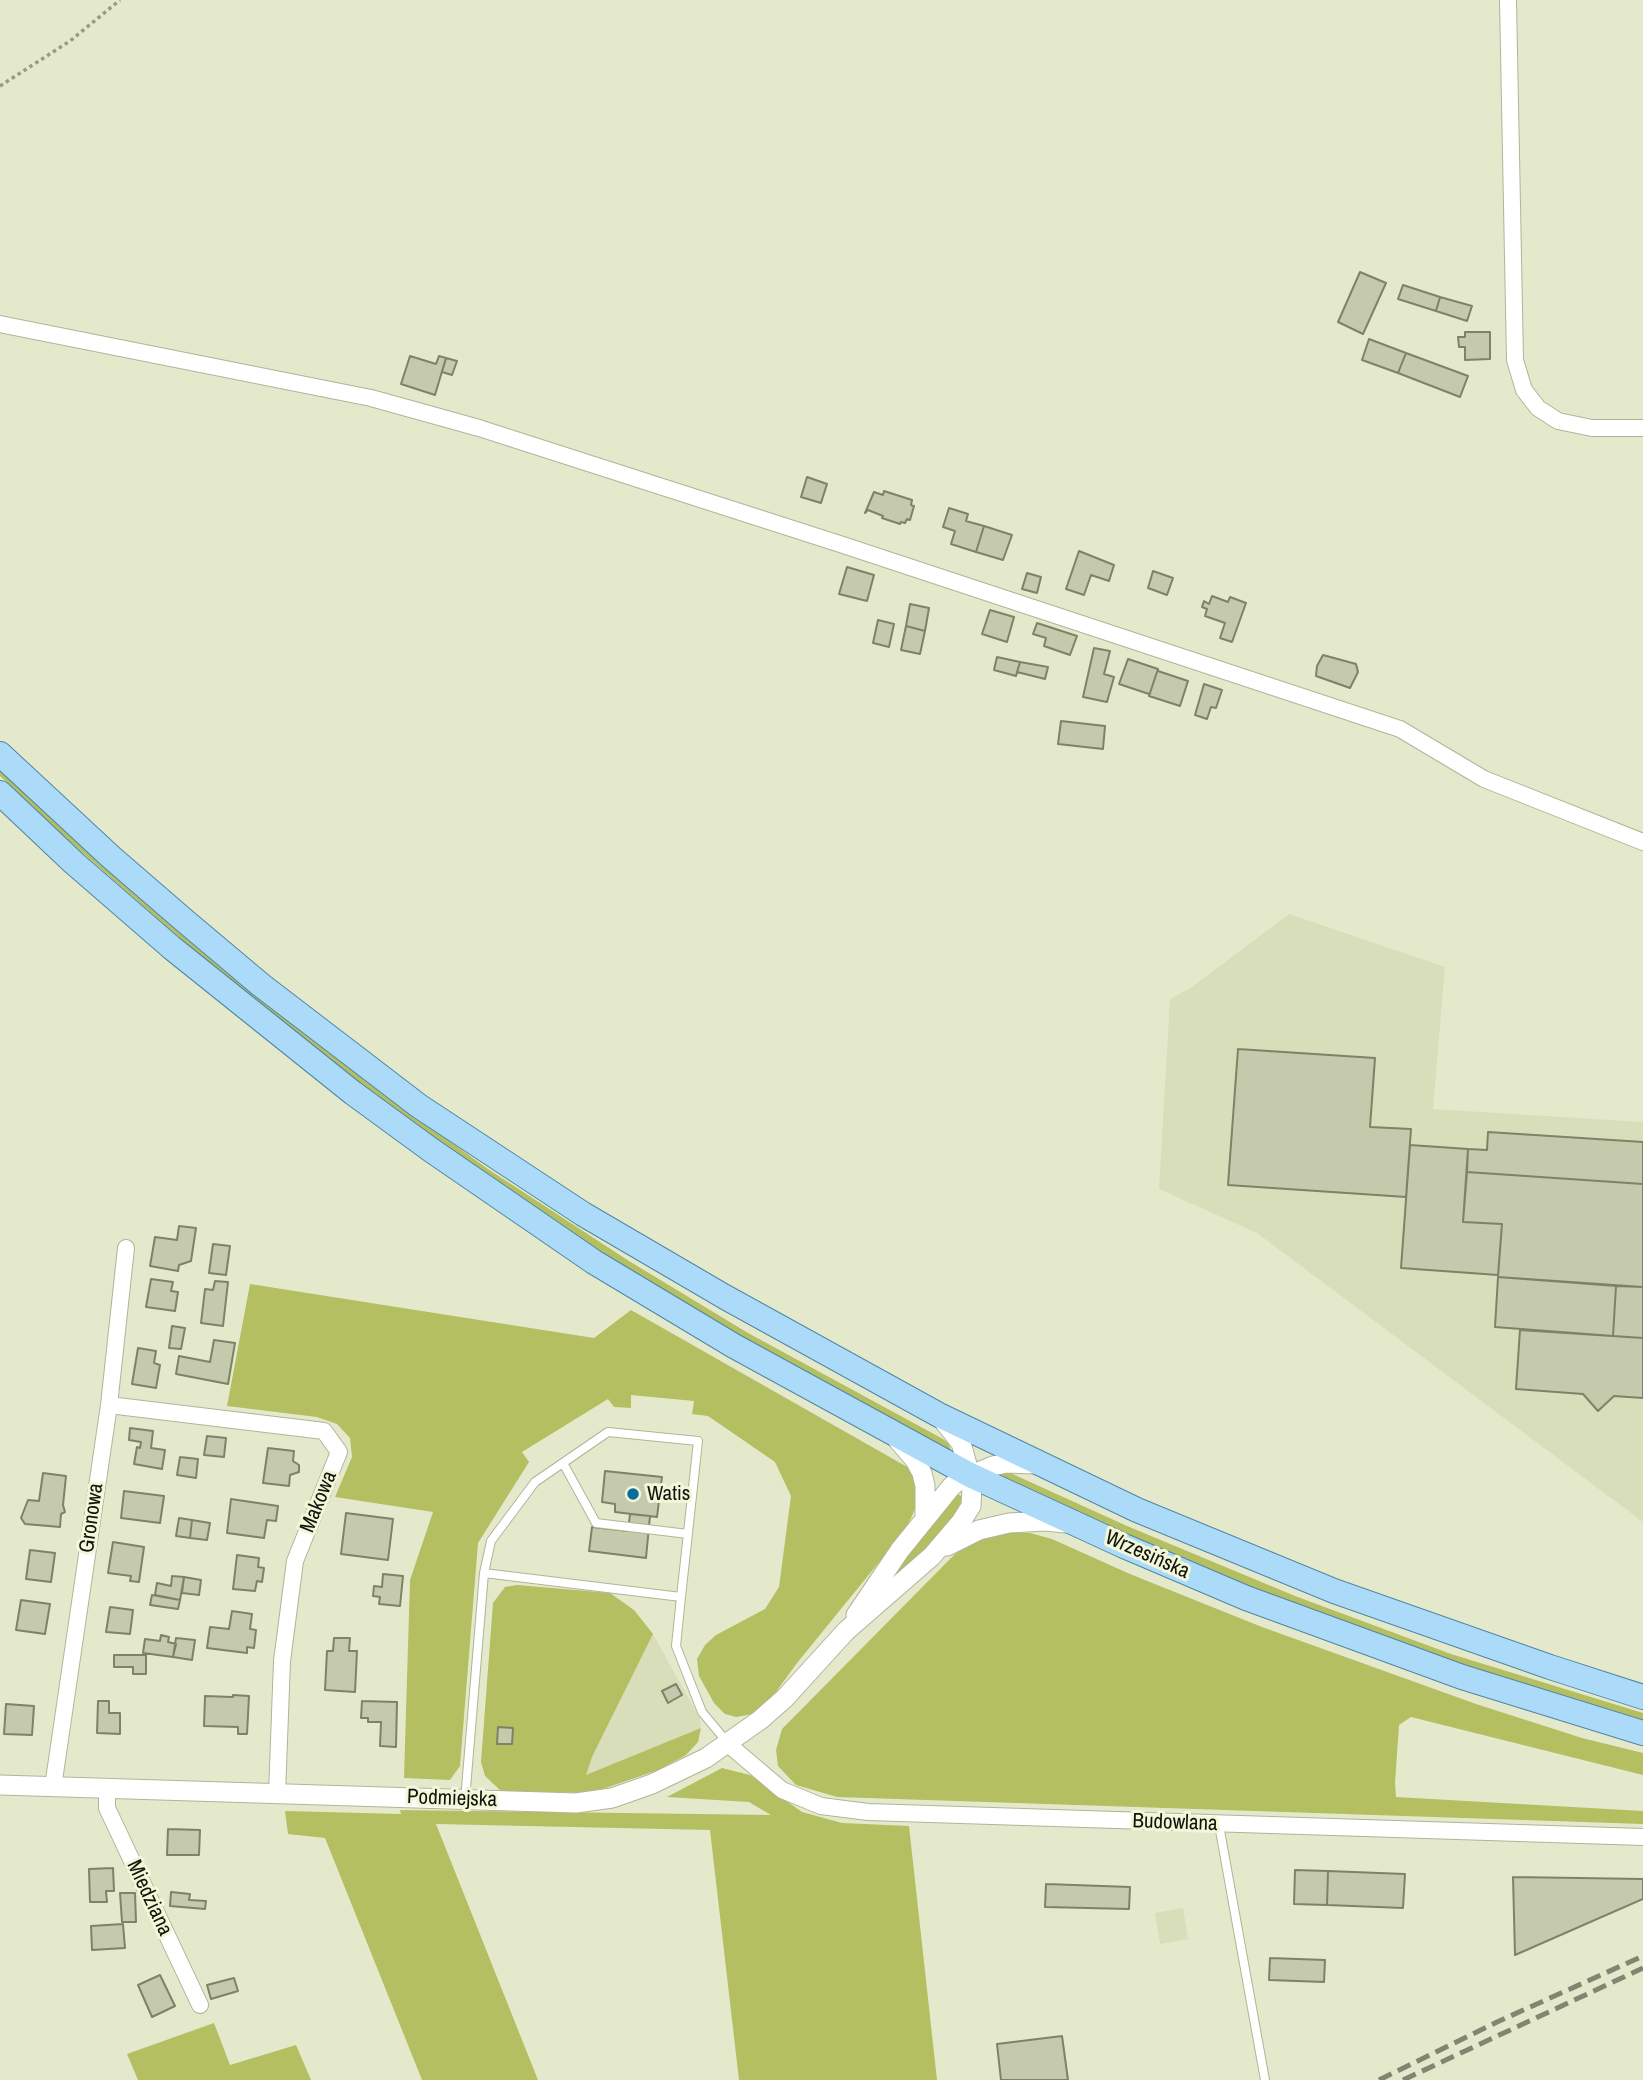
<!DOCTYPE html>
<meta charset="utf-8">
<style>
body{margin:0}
canvas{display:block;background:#e4e9cc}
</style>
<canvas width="1643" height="2080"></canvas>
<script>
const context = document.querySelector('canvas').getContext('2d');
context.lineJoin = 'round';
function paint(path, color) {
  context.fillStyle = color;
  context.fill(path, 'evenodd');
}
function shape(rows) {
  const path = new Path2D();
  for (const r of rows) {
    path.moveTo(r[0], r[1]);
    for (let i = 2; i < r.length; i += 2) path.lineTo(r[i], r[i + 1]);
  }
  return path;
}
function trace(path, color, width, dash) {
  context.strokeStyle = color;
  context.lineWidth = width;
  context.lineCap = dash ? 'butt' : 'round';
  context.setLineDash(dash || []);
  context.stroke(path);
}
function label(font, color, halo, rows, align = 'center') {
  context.font = font + ' "Archivo Narrow",sans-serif';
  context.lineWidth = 6;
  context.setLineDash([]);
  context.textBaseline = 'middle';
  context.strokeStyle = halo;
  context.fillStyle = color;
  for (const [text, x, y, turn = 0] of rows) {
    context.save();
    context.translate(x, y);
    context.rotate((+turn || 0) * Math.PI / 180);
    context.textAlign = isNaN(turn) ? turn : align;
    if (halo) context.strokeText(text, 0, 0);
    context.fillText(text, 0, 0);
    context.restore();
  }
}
paint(shape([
 [1289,914,1445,967,1433,1109,1643,1122,1643,1522,1257,1233,1159,1189,1170,999,1192,987],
 [653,1634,700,1719,701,1728,585,1776,592,1757],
 [1183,1908,1188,1939,1160,1944,1155,1913]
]), '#d8deb9');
paint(shape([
 [0,768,413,1115,488,1169,629,1261,748,1333,943,1439,949,1444,951,1451,797,1369,669,1294,592,1246,446,1146,344,1071,218,971,60,833,0,776],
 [250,1284,594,1338,631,1310,909,1468,915,1481,916,1507,906,1529,797,1663,773,1696,753,1714,736,1717,725,1714,714,1703,699,1676,697,1659,705,1645,716,1635,765,1609,779,1587,791,1496,775,1462,708,1416,692,1414,694,1401,631,1395,631,1408,614,1407,608,1399,522,1452,529,1462,478,1543,460,1766,450,1780,404,1778,410,1580,433,1512,335,1497,352,1457,350,1438,337,1424,317,1417,227,1406],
 [1006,1471,1127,1526,1295,1596,1451,1654,1643,1713,1643,1723,1451,1662,1294,1606,1133,1539,993,1473],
 [956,1495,960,1495,963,1499,958,1515,879,1597,876,1595],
 [1003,1533,1030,1533,1052,1539,1130,1574,1262,1627,1476,1704,1582,1738,1643,1753,1643,1775,1411,1717,1399,1725,1395,1783,1396,1797,1643,1811,1643,1824,837,1797,796,1785,778,1766,776,1750,782,1729,955,1554,983,1538],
 [517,1585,610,1593,634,1610,653,1634,592,1757,586,1775,701,1728,698,1742,686,1755,658,1770,591,1793,501,1791,485,1776,481,1762,493,1603,505,1587],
 [722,1768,750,1775,802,1812,842,1823,909,1826,937,2080,739,2080,710,1830,436,1824,538,2080,422,2080,325,1838,288,1834,285,1811,401,1814,400,1810,771,1815,749,1802,667,1797],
 [214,2023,230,2065,296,2045,311,2080,138,2080,127,2054]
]), '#b3bf60');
const building = shape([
 [1360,272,1386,283,1363,334,1338,322,1360,272],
 [1403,285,1440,297,1436,311,1398,299,1403,285],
 [1440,297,1472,306,1467,321,1436,311,1440,297],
 [1465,332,1490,332,1490,359,1465,360,1465,347,1459,347,1458,337,1465,337,1465,332],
 [1369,339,1406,353,1398,373,1362,360,1369,339],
 [1406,353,1468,376,1460,397,1398,373,1406,353],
 [410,356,436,364,439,356,446,358,435,395,401,384,410,356],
 [446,358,457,361,452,375,442,372,446,358],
 [807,477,827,484,821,503,801,497,807,477],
 [884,491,912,500,911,505,914,506,910,520,907,519,905,523,901,522,900,524,882,518,883,516,868,510,865,513,874,492,883,495,884,491],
 [949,508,968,514,966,521,984,526,976,552,951,544,955,531,943,527,949,508],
 [984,526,1012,535,1003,560,976,552,984,526],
 [1079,551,1114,565,1109,581,1091,575,1084,595,1066,589,1079,551],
 [847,567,874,575,867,601,839,594,847,567],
 [1153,571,1173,578,1167,595,1148,588,1153,571],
 [1027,573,1041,577,1037,593,1022,589,1027,573],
 [1212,596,1228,602,1230,597,1246,603,1232,642,1220,638,1225,623,1205,616,1207,609,1202,607,1204,601,1209,604,1212,596],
 [910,604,929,608,925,631,906,626,910,604],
 [990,610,1014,617,1007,642,982,634,990,610],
 [878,620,894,624,889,647,873,643,878,620],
 [1037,623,1077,636,1070,655,1044,646,1046,638,1033,634,1037,623],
 [906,626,925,631,920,654,901,650,906,626],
 [1094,648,1110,651,1104,674,1114,677,1107,702,1083,697,1094,648],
 [1323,655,1356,664,1358,672,1350,688,1316,676,1317,666,1323,655],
 [997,657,1020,662,1016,676,994,670,997,657],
 [1128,659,1158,669,1149,696,1149,694,1119,684,1128,659],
 [1020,662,1048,667,1045,679,1017,672,1020,662],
 [1158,669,1158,671,1188,681,1180,706,1149,696,1158,669],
 [1204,684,1222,690,1216,708,1211,707,1207,719,1195,715,1204,684],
 [1061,721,1105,726,1103,749,1058,744,1061,721],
 [1238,1049,1375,1058,1370,1127,1411,1129,1406,1197,1228,1185,1238,1049],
 [1488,1132,1643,1142,1643,1184,1467,1172,1468,1149,1487,1150,1488,1132],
 [1410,1145,1468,1149,1463,1222,1502,1224,1498,1275,1401,1268,1410,1145],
 [1467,1172,1643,1184,1643,1287,1498,1277,1502,1224,1463,1222,1467,1172],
 [179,1226,196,1228,191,1261,179,1265,178,1271,150,1266,155,1237,177,1240,179,1226],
 [213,1244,230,1246,226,1275,209,1273,213,1244],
 [1498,1277,1616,1286,1613,1336,1495,1327,1498,1277],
 [151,1279,173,1282,171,1291,178,1292,175,1311,146,1307,151,1279],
 [215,1281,228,1282,223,1326,201,1323,205,1289,213,1290,215,1281],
 [1616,1286,1643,1287,1643,1338,1613,1336,1616,1286],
 [172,1326,185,1328,181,1349,169,1348,172,1326],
 [1520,1330,1643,1338,1643,1398,1614,1396,1598,1411,1583,1394,1516,1389,1520,1330],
 [214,1340,235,1343,228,1384,176,1374,179,1356,210,1362,214,1340],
 [138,1348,156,1351,154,1363,160,1365,156,1388,132,1384,138,1348],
 [130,1428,153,1431,151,1448,165,1450,162,1469,134,1464,137,1447,140,1448,141,1442,129,1440,130,1428],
 [207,1436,226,1438,224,1457,204,1455,207,1436],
 [268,1448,294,1451,293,1461,299,1465,299,1472,290,1475,289,1486,263,1483,268,1448],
 [180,1457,198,1459,196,1478,177,1475,180,1457],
 [605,1471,662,1477,657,1517,615,1512,615,1504,602,1502,605,1471],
 [43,1473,66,1476,63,1505,65,1512,61,1514,60,1527,25,1524,21,1518,28,1500,39,1501,43,1473],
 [124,1491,164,1496,160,1523,121,1518,124,1491],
 [231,1499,278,1506,276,1521,267,1520,264,1538,227,1533,231,1499],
 [346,1513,393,1519,388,1560,341,1554,346,1513],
 [630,1514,650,1516,646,1558,589,1551,592,1527,628,1531,630,1514],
 [179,1518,192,1520,190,1538,176,1536,179,1518],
 [192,1520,210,1523,207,1540,190,1538,192,1520],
 [113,1542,144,1547,139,1582,130,1581,131,1576,108,1573,113,1542],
 [30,1550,55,1553,51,1582,26,1579,30,1550],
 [237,1555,259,1558,258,1567,264,1568,262,1582,257,1581,255,1591,233,1589,237,1555],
 [383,1574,403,1576,400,1606,379,1604,380,1597,373,1596,374,1586,382,1587,383,1574],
 [172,1576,184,1577,180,1600,155,1595,157,1583,171,1586,172,1576],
 [184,1577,201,1580,199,1595,182,1593,184,1577],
 [152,1595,180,1600,178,1609,150,1605,152,1595],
 [21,1600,50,1604,45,1634,16,1630,21,1600],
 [110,1607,133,1610,130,1634,106,1632,110,1607],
 [232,1611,252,1614,250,1629,256,1630,254,1648,247,1647,247,1653,207,1648,210,1627,229,1629,232,1611],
 [161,1635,169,1637,168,1642,176,1644,173,1657,143,1653,145,1639,160,1641,161,1635],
 [176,1638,195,1640,192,1660,173,1657,176,1638],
 [334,1638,350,1638,349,1651,357,1651,355,1692,325,1690,327,1651,333,1651,334,1638],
 [114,1655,146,1655,146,1674,133,1674,133,1667,114,1667,114,1655],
 [676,1684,682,1695,668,1703,662,1691,676,1684],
 [233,1695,249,1696,247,1734,238,1734,238,1727,204,1726,205,1696,233,1697,233,1695],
 [98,1701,109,1701,109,1713,120,1713,120,1734,97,1733,98,1701],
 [362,1701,397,1702,396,1747,380,1746,381,1722,368,1722,368,1718,361,1718,362,1701],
 [6,1704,34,1706,32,1735,4,1734,6,1704],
 [498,1727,513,1728,512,1744,497,1744,498,1727],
 [168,1829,200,1830,199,1855,167,1855,168,1829],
 [113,1868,114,1891,106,1891,107,1902,90,1902,89,1869,113,1868],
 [1295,1870,1328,1871,1327,1905,1294,1904,1295,1870],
 [1328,1871,1405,1874,1403,1908,1327,1905,1328,1871],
 [1513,1877,1643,1879,1643,1899,1515,1955,1513,1877],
 [1046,1884,1130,1887,1129,1909,1045,1907,1046,1884],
 [171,1892,190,1894,189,1900,206,1901,205,1909,170,1906,171,1892],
 [120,1893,135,1893,136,1922,122,1922,120,1893],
 [123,1924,125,1948,92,1950,91,1926,123,1924],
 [1270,1958,1325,1960,1324,1982,1269,1980,1270,1958],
 [160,1975,175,2006,152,2017,138,1985,160,1975],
 [234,1978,238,1991,211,1999,207,1985,234,1978],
 [1062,2036,1068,2080,1001,2080,997,2044,1062,2036]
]);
paint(building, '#c5caad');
trace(building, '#7e8267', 2);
const service = shape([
 [563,1463,596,1523,688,1534],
 [484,1573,491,1541,535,1482,608,1432,698,1441,681,1597],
 [465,1800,484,1573,681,1597,676,1646,702,1712,727,1742],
 [1219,1825,1265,2080]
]);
const minor = shape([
 [1508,0,1515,360,1524,390,1538,408,1558,421,1592,428,1643,428],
 [0,324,371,398,479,428,843,545,1400,729,1484,779,1643,842],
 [109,1405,324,1431,339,1452,295,1561,282,1661,277,1794],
 [728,1744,782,1790,821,1806,868,1812,1643,1837],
 [53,1787,109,1405,126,1248],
 [107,1789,107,1808,200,2005]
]);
const tertiary = shape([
 [897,1439,915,1460,922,1473,925,1486,925,1516],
 [947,1546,979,1530,1009,1523,1045,1521,1066,1523],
 [856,1615,900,1550,951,1487,959,1480,993,1466,1006,1463,1035,1464],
 [0,1785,576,1803,612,1798,652,1784,706,1758,760,1720,785,1698,846,1631,932,1556,961,1522,971,1506,972,1487,970,1475,961,1443,942,1419]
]);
const primary = shape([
 [0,754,111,857,185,921,261,985,419,1106,583,1214,725,1297,939,1415,1137,1510,1334,1591,1550,1667,1643,1697],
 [0,793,74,863,172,948,353,1093,431,1150,594,1262,734,1346,970,1475,1124,1546,1246,1598,1462,1677,1643,1733]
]);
trace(service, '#b0b598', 10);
trace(minor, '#b0b598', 18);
trace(tertiary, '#b0b598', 21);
trace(primary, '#5186a3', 26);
trace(shape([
 [0,86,70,41,120,0]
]), '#979b85', 3.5, [3.5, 3.5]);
trace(service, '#fff', 8);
trace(minor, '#fff', 16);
trace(tertiary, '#fff', 19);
trace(primary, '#abdbf9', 24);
trace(shape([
 [1379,2080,1497,2022,1643,1956],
 [1403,2080,1643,1968]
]), '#818571', 5, [14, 7]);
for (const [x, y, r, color] of [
 [633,1494,7,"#096c9a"]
]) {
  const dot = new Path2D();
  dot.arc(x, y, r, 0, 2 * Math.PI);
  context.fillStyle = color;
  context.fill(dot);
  trace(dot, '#f2f7d9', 2.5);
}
label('21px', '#12140a', '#f2f7d9', [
 ["Watis",647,1494]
], 'left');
label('21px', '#12140a', '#f2f7d9', [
 ["Makowa",319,1502,-68],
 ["Gronowa",92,1518,-82],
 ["Wrzesińska",1147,1555,24],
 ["Podmiejska",452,1799,2],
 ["Budowlana",1175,1823,2],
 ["Miedziana",149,1898,65]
]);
</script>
